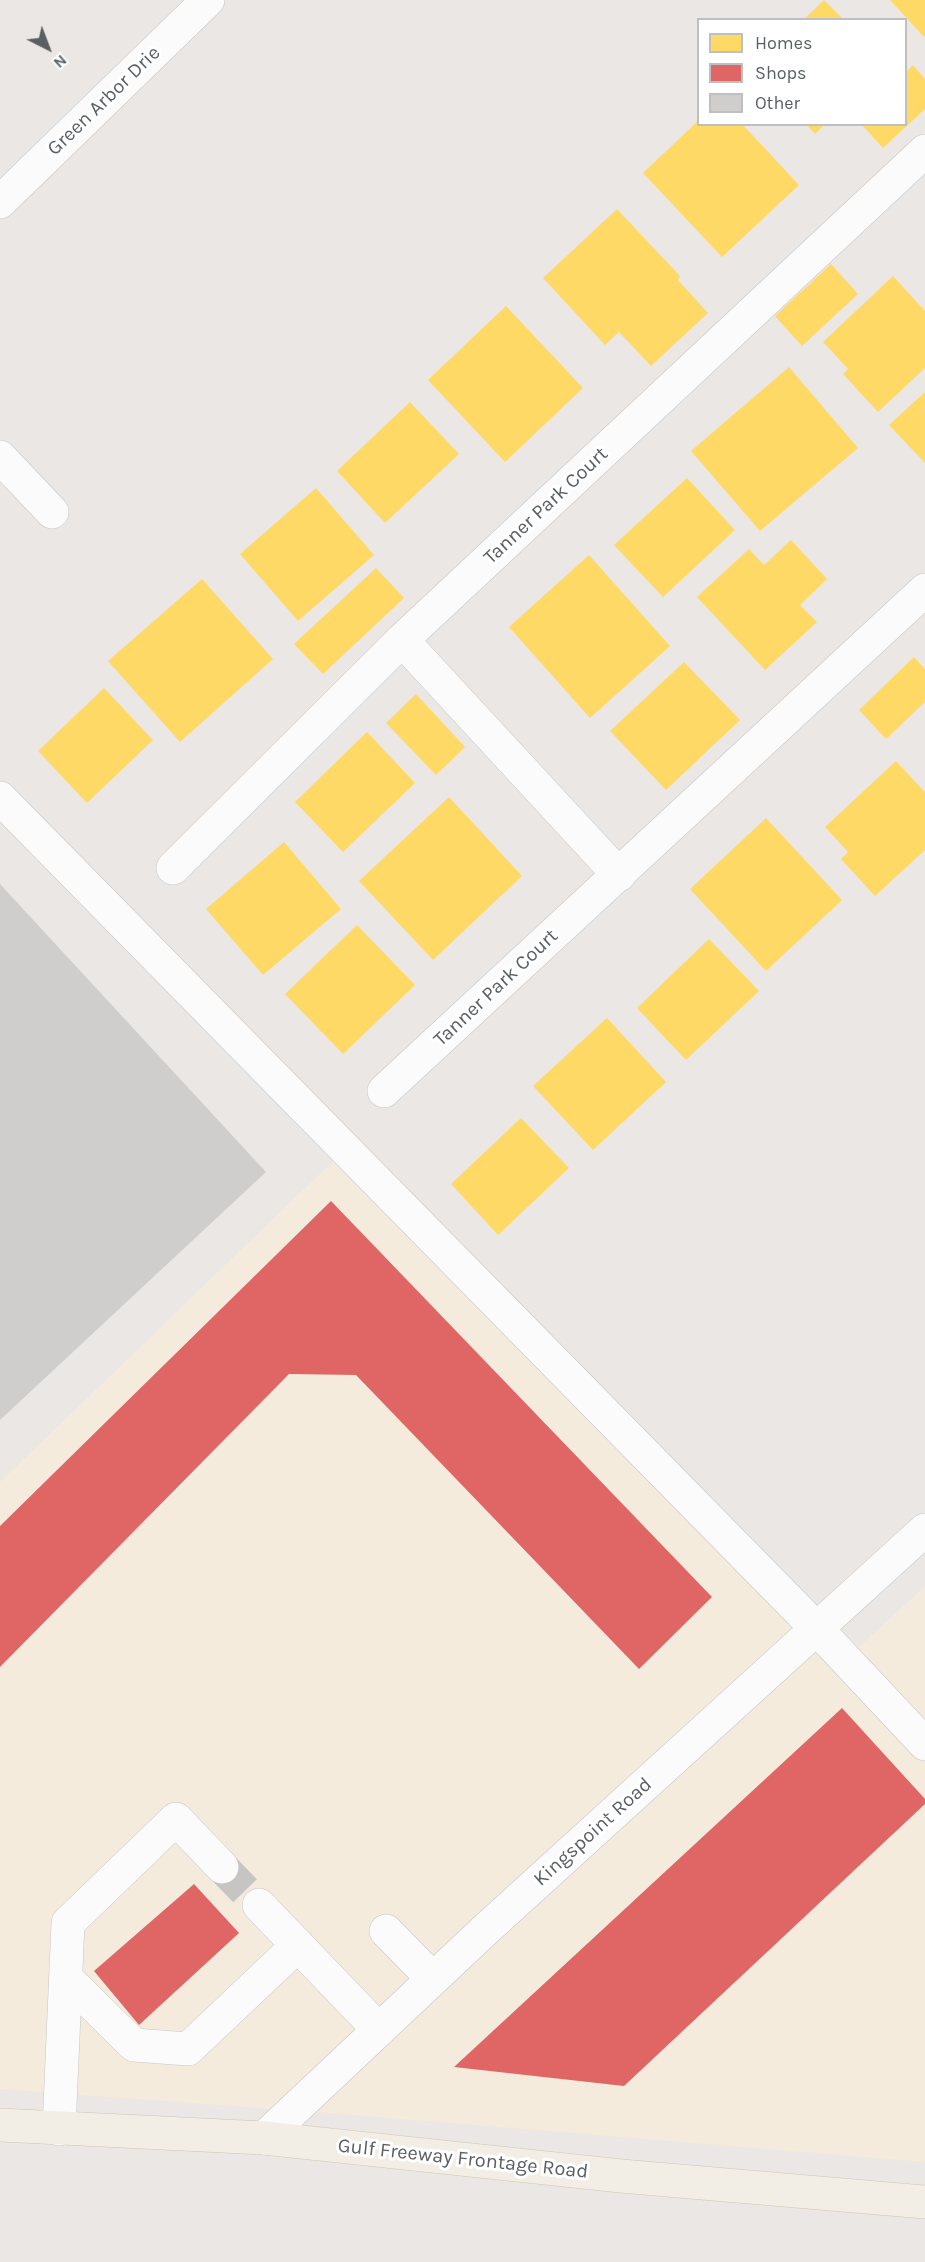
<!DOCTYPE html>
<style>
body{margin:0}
#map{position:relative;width:925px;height:2262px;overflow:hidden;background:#eae7e4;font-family:Karla,sans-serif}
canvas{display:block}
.legend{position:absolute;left:697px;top:18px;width:210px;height:108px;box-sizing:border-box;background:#fff;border:2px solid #bdbfc0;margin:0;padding:8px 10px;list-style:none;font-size:18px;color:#5a5f62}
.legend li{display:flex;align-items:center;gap:12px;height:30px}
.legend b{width:30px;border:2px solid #bdbfc0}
.north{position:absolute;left:18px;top:18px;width:60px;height:60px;-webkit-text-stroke:4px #fff;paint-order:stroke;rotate:138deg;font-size:16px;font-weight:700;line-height:24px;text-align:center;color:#5a5f62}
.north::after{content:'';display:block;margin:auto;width:21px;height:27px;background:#5a5f62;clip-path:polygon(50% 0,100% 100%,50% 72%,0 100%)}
</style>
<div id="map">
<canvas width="925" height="2262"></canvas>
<ul class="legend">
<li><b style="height:16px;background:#ffd966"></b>Homes</li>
<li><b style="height:16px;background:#e06666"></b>Shops</li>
<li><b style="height:16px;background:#d0cecd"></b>Other</li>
</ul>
<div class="north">N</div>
</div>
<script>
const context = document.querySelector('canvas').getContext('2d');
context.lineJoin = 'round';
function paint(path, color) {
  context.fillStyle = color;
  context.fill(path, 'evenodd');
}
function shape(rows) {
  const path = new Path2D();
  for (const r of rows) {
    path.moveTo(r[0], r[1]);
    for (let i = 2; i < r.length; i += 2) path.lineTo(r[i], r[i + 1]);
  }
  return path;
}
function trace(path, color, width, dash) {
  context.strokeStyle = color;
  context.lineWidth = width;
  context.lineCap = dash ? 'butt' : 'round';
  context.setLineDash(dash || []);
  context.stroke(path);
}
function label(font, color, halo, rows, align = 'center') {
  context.font = font + ' Karla,sans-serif';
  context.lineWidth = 6;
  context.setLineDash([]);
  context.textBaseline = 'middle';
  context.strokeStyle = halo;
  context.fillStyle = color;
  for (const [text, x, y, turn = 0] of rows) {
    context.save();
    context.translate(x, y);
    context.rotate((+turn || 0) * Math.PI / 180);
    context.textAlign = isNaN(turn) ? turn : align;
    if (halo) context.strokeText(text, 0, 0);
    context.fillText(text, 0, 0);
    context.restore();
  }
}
paint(shape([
 [356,1139,859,1647,925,1586,925,2162,342,2114,0,2089,0,1482]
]), '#f4ebdc');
paint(shape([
 [824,0,844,20,803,20],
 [890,0,925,0,925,38],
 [913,65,925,79,925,109,883,148,861,124,906,124,906,72],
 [698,121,698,124,742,124,799,185,722,257,643,173],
 [806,124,825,124,815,134],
 [617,209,680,276,678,280,708,313,651,366,619,332,605,345,543,278],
 [831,264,858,294,802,346,775,316],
 [893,276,925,311,925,368,878,412,843,374,848,369,823,342],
 [506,306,583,388,505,462,428,380],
 [789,367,858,448,760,531,691,451],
 [925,392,925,463,889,425],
 [410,402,459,454,385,523,337,471],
 [687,478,735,530,663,597,614,545],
 [316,488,374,555,298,621,240,554],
 [791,540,827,579,800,605,817,622,765,670,697,597,749,549,764,565],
 [589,555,670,646,590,718,509,627],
 [376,568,404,598,323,674,294,644],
 [202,579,273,659,180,742,108,661],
 [914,657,925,669,925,702,886,739,859,710],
 [684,662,740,720,666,790,610,731],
 [104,688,153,740,87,803,38,751],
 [416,694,465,747,436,775,386,723],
 [367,732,415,783,343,852,295,802],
 [896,761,925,792,925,850,875,896,841,859,848,852,825,827],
 [449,797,522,876,433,960,359,881],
 [766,818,842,900,766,971,690,889],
 [284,842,341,909,263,975,206,909],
 [357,925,415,985,343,1054,285,994],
 [709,939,759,991,686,1060,637,1008],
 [607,1018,666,1082,593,1150,533,1086],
 [521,1118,569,1168,498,1235,451,1184]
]), '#ffd966');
paint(shape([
 [331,1201,712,1597,639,1669,356,1375,289,1374,0,1667,0,1526],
 [842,1708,925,1799,925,1804,624,2086,454,2067],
 [194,1884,239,1933,139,2025,94,1971]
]), '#e06666');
paint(shape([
 [0,884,266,1172,0,1420]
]), '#d0cecd');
trace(shape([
 [222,1867,259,1905]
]), '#c6c5c4', 33, [33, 16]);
const minor = shape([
 [0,202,208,0],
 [0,457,52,512],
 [402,640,619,875],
 [0,798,818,1630,925,1744],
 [173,868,402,640,925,151],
 [384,1091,925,590],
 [259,1905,379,2030],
 [386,1931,433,1979],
 [66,1978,134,2045,188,2049,298,1945],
 [59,2129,68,1923,176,1819,222,1867],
 [264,2138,484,1931,925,1530]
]);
const major = shape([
 [0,2125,264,2138,621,2176,925,2202]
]);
trace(minor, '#c6c6c6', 34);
trace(major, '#d1c4b2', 34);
trace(minor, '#fcfbfb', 33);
trace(major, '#f2eee6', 33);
label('20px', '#5a5f62', '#fff', [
 ["Green Arbor Drie",104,101,-44],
 ["Tanner Park Court",546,506,-43],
 ["Tanner Park Court",496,988,-43],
 ["Kingspoint Road",593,1832,-42],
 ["Gulf Freeway Frontage Road",463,2159,6]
]);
</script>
